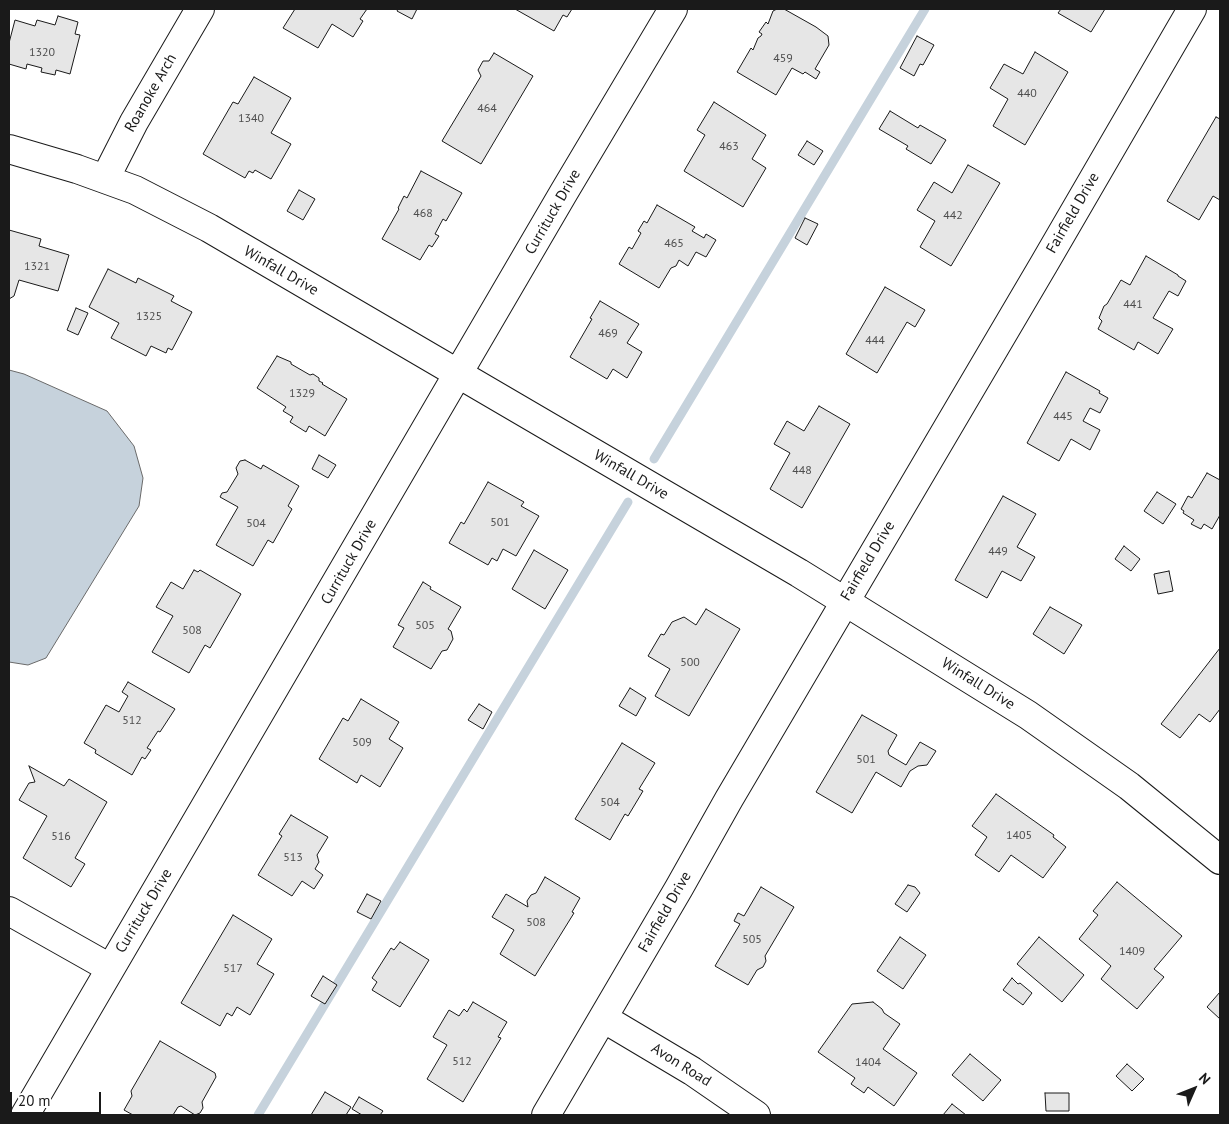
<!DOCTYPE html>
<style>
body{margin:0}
#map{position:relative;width:1229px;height:1124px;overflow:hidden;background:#fff;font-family:"PT Sans",sans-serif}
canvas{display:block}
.frame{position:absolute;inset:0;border:10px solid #1a1a1a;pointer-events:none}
.north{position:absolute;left:1169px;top:1064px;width:50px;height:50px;-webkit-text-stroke:4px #fff;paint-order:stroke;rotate:46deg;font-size:14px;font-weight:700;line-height:20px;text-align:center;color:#1a1a1a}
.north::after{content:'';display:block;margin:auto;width:18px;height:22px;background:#1a1a1a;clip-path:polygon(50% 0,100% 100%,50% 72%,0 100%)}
.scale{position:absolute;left:10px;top:1092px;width:91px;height:22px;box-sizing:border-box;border:2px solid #1a1a1a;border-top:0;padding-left:6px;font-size:15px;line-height:18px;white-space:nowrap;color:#1a1a1a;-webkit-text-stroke:4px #fff;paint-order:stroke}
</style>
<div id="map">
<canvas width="1229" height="1124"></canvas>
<div class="frame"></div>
<div class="north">N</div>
<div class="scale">20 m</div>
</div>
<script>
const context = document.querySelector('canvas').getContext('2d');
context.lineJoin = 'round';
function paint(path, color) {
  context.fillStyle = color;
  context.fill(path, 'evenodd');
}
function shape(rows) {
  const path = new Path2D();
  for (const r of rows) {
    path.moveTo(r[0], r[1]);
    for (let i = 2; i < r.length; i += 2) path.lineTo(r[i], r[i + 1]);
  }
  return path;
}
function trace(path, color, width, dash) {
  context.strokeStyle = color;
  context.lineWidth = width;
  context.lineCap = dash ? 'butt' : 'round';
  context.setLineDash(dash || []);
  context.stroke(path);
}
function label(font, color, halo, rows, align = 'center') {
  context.font = font + ' "PT Sans",sans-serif';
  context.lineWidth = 4;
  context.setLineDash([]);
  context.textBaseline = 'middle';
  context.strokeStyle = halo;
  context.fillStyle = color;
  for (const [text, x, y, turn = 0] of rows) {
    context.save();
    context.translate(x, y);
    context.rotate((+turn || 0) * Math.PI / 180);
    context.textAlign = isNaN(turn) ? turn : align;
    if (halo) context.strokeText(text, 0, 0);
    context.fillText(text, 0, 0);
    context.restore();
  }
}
const water = shape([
 [9,370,24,374,107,411,134,446,143,478,139,506,46,658,28,665,9,662,9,370]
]);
paint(water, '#c6d2dc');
trace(water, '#6a6a6a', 1);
trace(shape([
 [654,459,925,9],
 [258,1115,628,502]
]), '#c6d2dc', 9);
const building = shape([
 [295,9,367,9,360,19,363,21,353,37,332,24,318,48,283,28,295,9],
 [398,9,417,9,412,19,397,11,398,9],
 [515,9,572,9,567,17,563,15,554,31,515,9],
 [777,9,784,9,816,27,828,36,829,45,815,69,820,72,816,79,805,72,803,74,792,68,776,95,737,72,751,48,753,50,758,38,761,36,762,34,759,32,766,22,768,24,773,11,777,9],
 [1061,9,1105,9,1091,32,1058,13,1061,9],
 [58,16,78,22,75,34,80,35,70,74,56,70,55,75,41,72,42,68,27,64,26,69,9,64,9,43,15,20,35,26,37,20,55,25,58,16],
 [917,36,934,45,923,65,920,64,914,76,900,68,917,36],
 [1035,52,1068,72,1025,145,993,126,1008,99,990,88,1004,64,1023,74,1035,52],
 [494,53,533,76,481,164,442,141,481,76,478,70,483,61,489,61,494,53],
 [254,77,291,98,271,133,291,144,271,179,255,170,253,173,249,171,245,178,203,154,233,102,238,104,254,77],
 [714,102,766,135,752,159,766,168,743,207,684,171,705,135,697,130,714,102],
 [890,111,918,128,920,125,946,140,931,164,906,149,908,146,879,129,890,111],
 [1216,117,1220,119,1220,200,1213,196,1199,220,1167,201,1216,117],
 [807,141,823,151,814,165,798,155,807,141],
 [968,165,1000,183,951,266,920,247,935,221,917,210,934,182,952,193,968,165],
 [421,171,462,193,446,221,443,219,435,234,439,236,432,247,429,245,420,260,382,239,399,209,398,208,404,196,407,198,421,171],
 [299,190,315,199,303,220,287,211,299,190],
 [657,205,695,227,692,231,704,238,706,234,716,240,706,257,696,252,688,266,679,260,676,266,671,268,659,288,619,264,629,247,632,249,641,233,638,231,644,221,647,223,657,205],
 [805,218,818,224,807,245,795,238,805,218],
 [9,230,41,239,39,246,69,255,58,291,19,280,14,296,9,299,9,230],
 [1146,256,1178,275,1178,276,1186,281,1178,296,1169,291,1153,318,1173,329,1158,354,1138,342,1134,350,1098,329,1102,321,1099,318,1104,306,1107,304,1121,280,1130,285,1146,256],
 [108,269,136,283,138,278,174,296,171,301,192,312,172,350,168,348,166,353,151,346,146,356,111,338,119,323,89,307,108,269],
 [885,287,925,310,915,327,907,322,877,373,846,354,885,287],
 [600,301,639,324,627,343,642,352,627,378,613,369,607,379,570,357,592,319,590,318,600,301],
 [76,308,88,313,78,335,67,330,76,308],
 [277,356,291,362,291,364,310,375,313,374,319,378,319,381,323,383,322,384,347,399,325,436,309,426,306,432,290,422,293,417,283,411,286,407,257,388,277,356],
 [1066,372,1100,391,1099,393,1108,398,1100,413,1090,408,1083,421,1100,430,1090,450,1071,439,1059,461,1027,443,1066,372],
 [819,406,850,424,802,508,770,489,790,453,774,444,787,421,804,431,819,406],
 [319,455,336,465,328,478,312,469,319,455],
 [245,460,261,469,263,465,299,486,288,506,292,509,273,543,268,540,253,566,216,545,238,507,220,497,222,493,227,492,238,474,236,468,240,461,245,460],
 [1207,473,1220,480,1220,515,1212,529,1204,524,1201,529,1191,524,1194,520,1183,513,1184,511,1181,509,1188,496,1192,498,1207,473],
 [488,482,524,502,521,506,539,516,516,556,503,549,497,561,492,558,488,565,449,543,461,522,464,524,488,482],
 [1157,492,1176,504,1163,524,1144,511,1157,492],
 [1003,496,1036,514,1017,547,1035,557,1021,581,1002,571,987,598,955,580,1003,496],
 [1124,546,1140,559,1131,571,1115,559,1124,546],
 [534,550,568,570,545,609,512,589,534,550],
 [194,570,198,572,200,570,241,594,210,648,205,645,189,673,152,652,173,616,156,607,171,582,183,589,194,570],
 [1169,571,1173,591,1158,594,1154,574,1169,571],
 [423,582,431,587,430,589,461,607,448,629,451,631,453,639,447,650,442,651,431,669,393,647,404,628,398,625,423,582],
 [1050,607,1082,625,1064,654,1033,634,1050,607],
 [706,609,740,629,689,716,655,696,670,669,648,656,661,634,664,635,672,622,684,617,696,625,706,609],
 [1220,648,1220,709,1210,722,1199,714,1180,738,1161,724,1220,648],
 [128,682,175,709,160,732,158,731,147,748,151,750,145,759,142,757,132,775,95,753,96,750,84,743,106,705,119,712,128,696,122,692,128,682],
 [630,688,646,698,636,716,619,706,630,688],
 [361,699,399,722,389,739,403,748,380,787,361,775,357,783,319,759,343,718,348,721,361,699],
 [479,704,492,712,483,729,468,720,479,704],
 [862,715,897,735,888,751,889,755,906,765,920,742,936,751,927,765,918,766,910,771,901,787,876,772,852,813,816,792,862,715],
 [622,743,655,763,639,789,643,791,628,816,625,814,610,840,575,819,622,743],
 [29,766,64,786,69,779,107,802,75,858,85,864,71,887,23,858,47,816,19,800,29,783,35,782,29,766],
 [996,794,1054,835,1053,837,1066,847,1043,878,1011,855,999,872,975,855,987,837,972,826,996,794],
 [291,815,328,837,317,855,319,862,315,869,323,875,314,889,302,881,292,896,258,875,282,836,279,834,291,815],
 [545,877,580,898,572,912,574,913,535,976,500,954,514,930,492,917,506,894,528,907,527,901,531,895,536,893,545,877],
 [1117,882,1182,936,1154,969,1164,977,1137,1009,1101,979,1111,966,1079,939,1098,915,1093,911,1117,882],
 [908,885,915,887,920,893,907,912,895,904,908,885],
 [761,887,794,907,765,956,766,961,763,967,757,970,748,985,715,966,740,924,734,921,738,913,744,916,761,887],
 [367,894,381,901,371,919,357,912,367,894],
 [233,915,272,939,257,964,274,974,250,1015,237,1007,232,1016,227,1013,220,1026,181,1003,233,915],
 [900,937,926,955,903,989,877,971,900,937],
 [1039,937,1084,975,1062,1002,1017,964,1039,937],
 [400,942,429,960,400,1007,372,990,377,982,372,978,391,948,394,950,400,942],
 [323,976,337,985,325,1004,311,996,323,976],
 [1012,978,1018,984,1020,983,1032,993,1023,1005,1003,990,1012,978],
 [1220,992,1220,1019,1207,1007,1220,992],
 [473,1002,507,1022,498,1037,501,1038,463,1102,427,1079,447,1045,433,1037,449,1010,459,1016,464,1009,467,1012,473,1002],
 [873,1002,882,1009,884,1013,900,1024,883,1049,917,1073,894,1106,868,1087,864,1093,851,1084,855,1078,818,1052,852,1004,873,1002],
 [160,1041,215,1073,216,1077,202,1102,203,1108,200,1113,195,1115,181,1106,178,1107,173,1115,133,1115,124,1110,132,1096,131,1091,160,1041],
 [970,1054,1001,1080,983,1101,952,1075,970,1054],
 [1127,1064,1144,1079,1132,1091,1116,1076,1127,1064],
 [325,1092,351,1107,346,1115,311,1115,325,1092],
 [1045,1093,1069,1093,1069,1111,1046,1111,1045,1093],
 [359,1097,383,1111,380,1115,362,1115,352,1109,359,1097],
 [952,1104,966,1115,943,1115,952,1104]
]);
paint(building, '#e6e6e6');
trace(building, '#1a1a1a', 1);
const street = shape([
 [9,149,77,169,135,190,209,228,799,573,1028,715,1129,786,1220,860],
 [105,179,134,122,200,9],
 [9,911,110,968],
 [603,1018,692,1071,756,1115],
 [25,1115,564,192,673,9],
 [546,1115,679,888,729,799,1044,264,1192,9]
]);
trace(street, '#1a1a1a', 30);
trace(street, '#fff', 28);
label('12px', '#4d4d4d', null, [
 ["1320",42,53],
 ["459",783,59],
 ["440",1027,94],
 ["464",487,109],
 ["1340",251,119],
 ["463",729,147],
 ["468",423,214],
 ["442",953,216],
 ["465",674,244],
 ["1321",37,267],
 ["441",1133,305],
 ["1325",149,317],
 ["469",608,334],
 ["444",875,341],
 ["1329",302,394],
 ["445",1063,417],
 ["448",802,471],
 ["501",500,523],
 ["504",256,524],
 ["449",998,552],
 ["505",425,626],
 ["508",192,631],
 ["500",690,663],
 ["512",132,721],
 ["509",362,743],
 ["501",866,760],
 ["504",610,803],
 ["1405",1019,836],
 ["516",61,837],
 ["513",293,858],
 ["508",536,923],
 ["505",752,940],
 ["1409",1132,952],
 ["517",233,969],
 ["512",462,1062],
 ["1404",868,1063]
]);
label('15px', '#1a1a1a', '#fff', [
 ["Roanoke Arch",151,93,-60],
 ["Currituck Drive",553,212,-60],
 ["Fairfield Drive",1073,213,-60],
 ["Winfall Drive",281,271,30],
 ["Winfall Drive",631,475,30],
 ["Fairfield Drive",868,561,-59],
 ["Currituck Drive",349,562,-60],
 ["Winfall Drive",978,684,32],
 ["Currituck Drive",144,911,-59],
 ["Fairfield Drive",665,912,-60],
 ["Avon Road",681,1065,32]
]);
</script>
